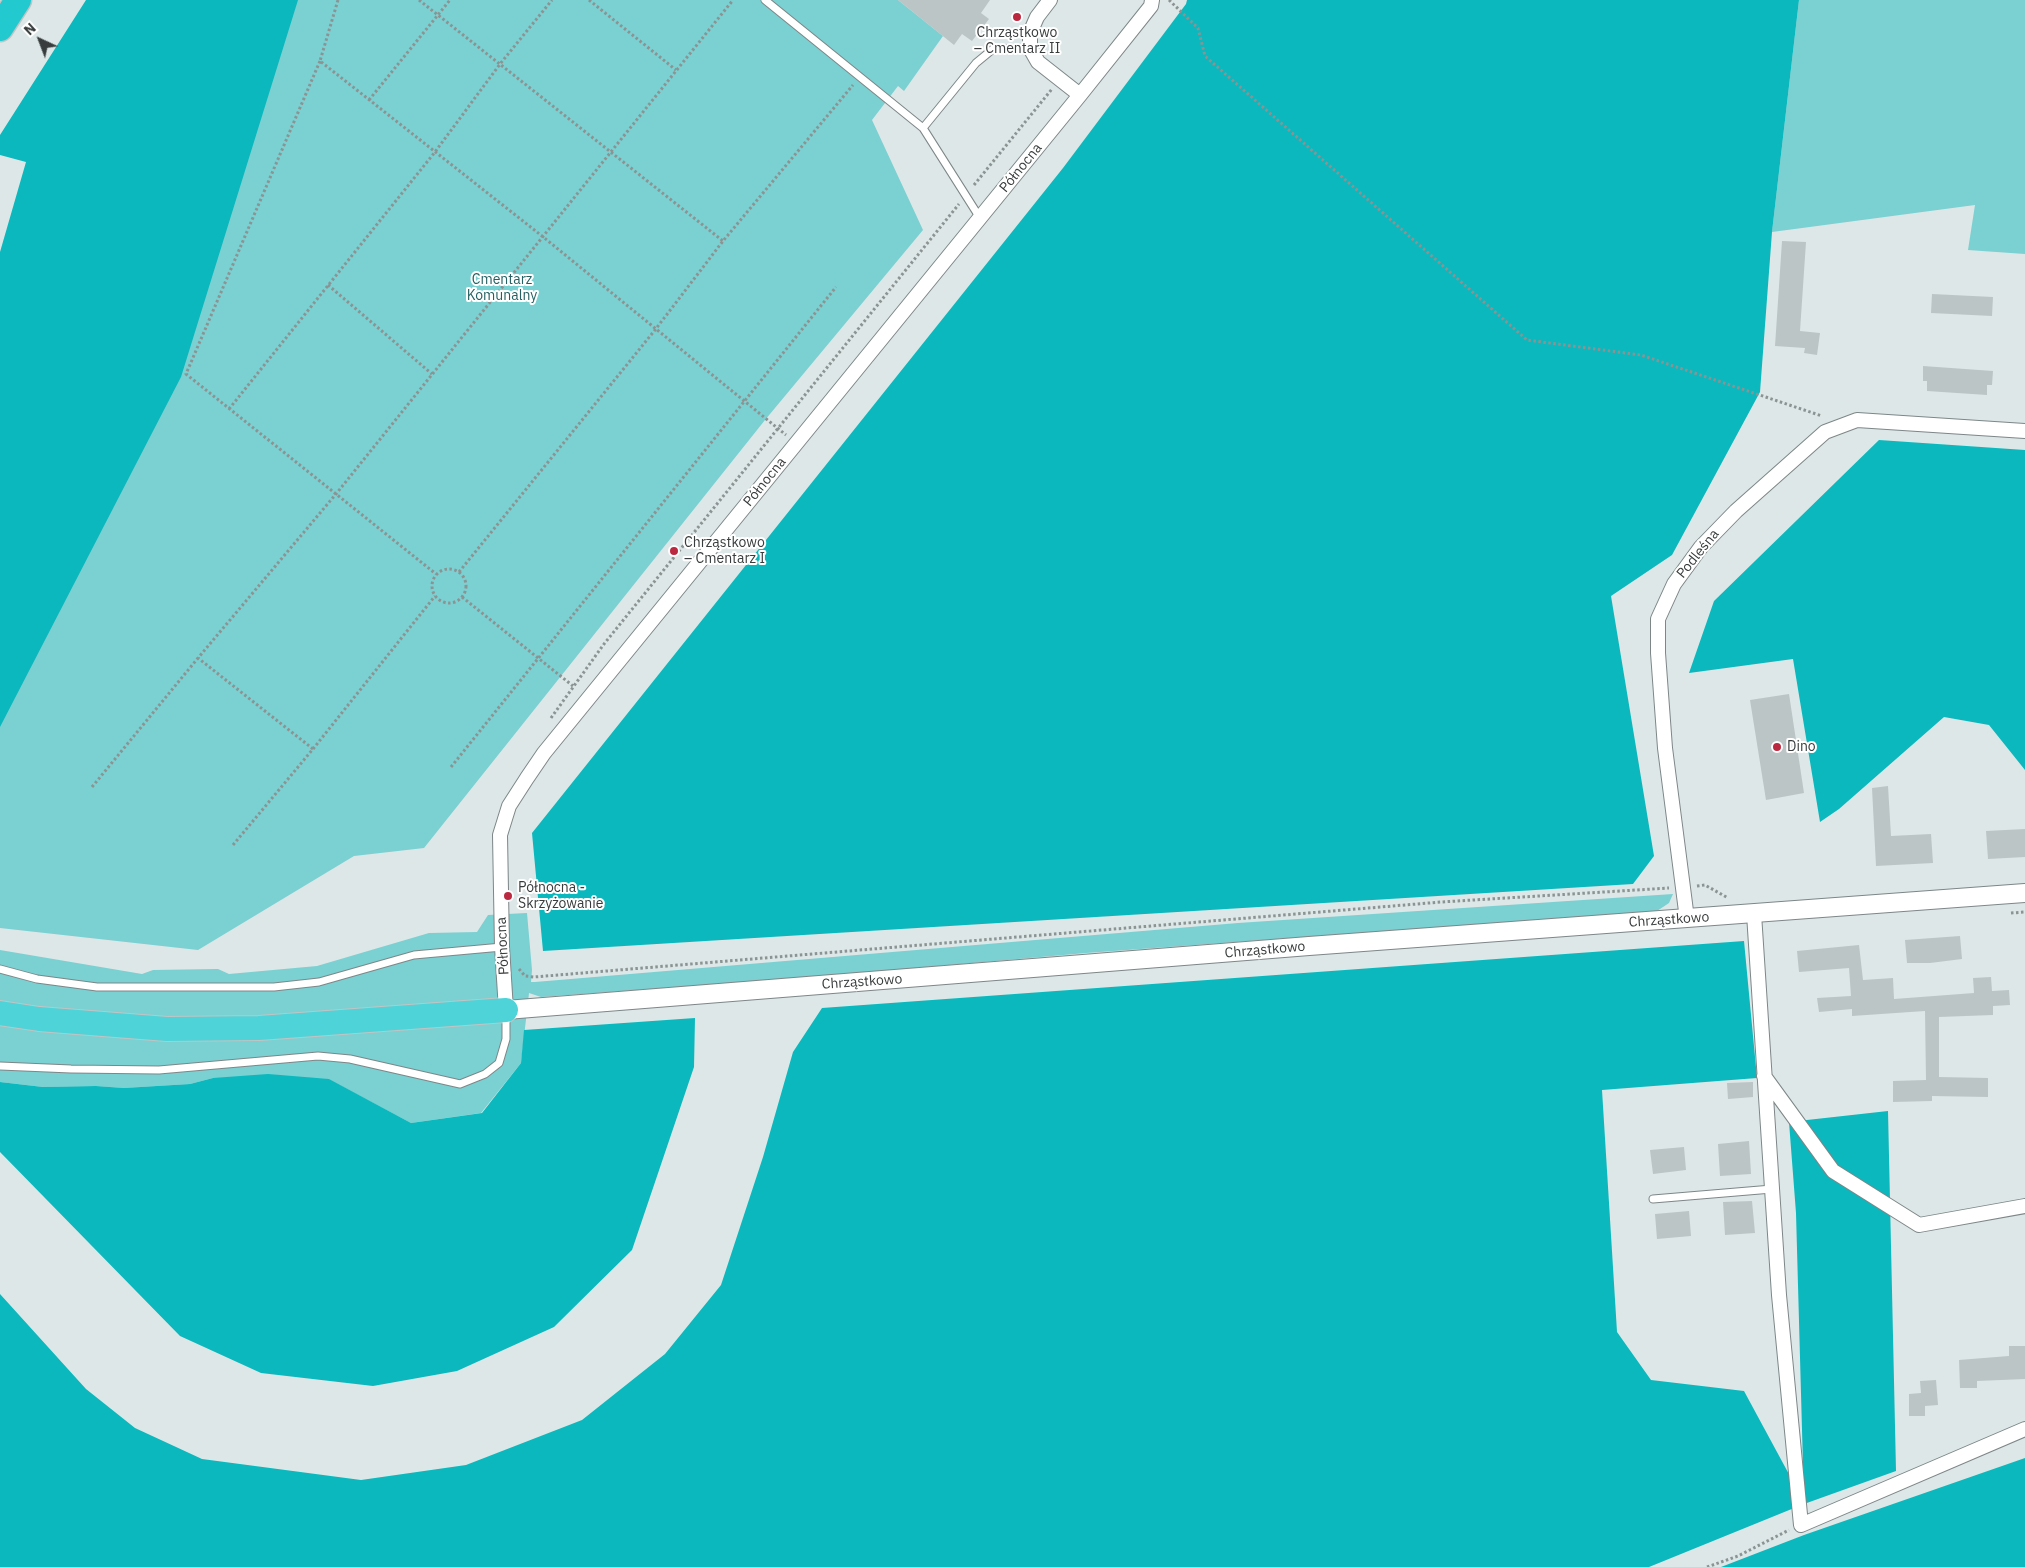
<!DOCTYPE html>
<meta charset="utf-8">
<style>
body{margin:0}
#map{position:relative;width:2025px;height:1567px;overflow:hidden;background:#dde7e7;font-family:"IBM Plex Sans",sans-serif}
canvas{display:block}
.north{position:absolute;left:15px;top:15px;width:50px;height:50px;-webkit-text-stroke:4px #fff;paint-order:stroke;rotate:317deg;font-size:14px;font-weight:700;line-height:20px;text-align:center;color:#383c3c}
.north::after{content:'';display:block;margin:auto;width:18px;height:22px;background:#383c3c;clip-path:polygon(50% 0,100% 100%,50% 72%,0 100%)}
</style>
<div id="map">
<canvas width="2025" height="1567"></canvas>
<div class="north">N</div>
</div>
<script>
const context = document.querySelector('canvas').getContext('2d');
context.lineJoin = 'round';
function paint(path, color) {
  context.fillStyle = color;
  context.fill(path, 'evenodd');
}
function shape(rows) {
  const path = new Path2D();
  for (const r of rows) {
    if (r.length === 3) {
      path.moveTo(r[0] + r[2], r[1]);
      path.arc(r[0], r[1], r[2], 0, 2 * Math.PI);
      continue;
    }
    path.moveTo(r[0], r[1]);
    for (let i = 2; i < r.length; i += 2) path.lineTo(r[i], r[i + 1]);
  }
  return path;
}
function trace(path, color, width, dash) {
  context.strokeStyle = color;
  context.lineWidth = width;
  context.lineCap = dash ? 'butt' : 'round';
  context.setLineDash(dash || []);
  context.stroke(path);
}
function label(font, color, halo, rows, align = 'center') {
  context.font = font + ' "IBM Plex Sans",sans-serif';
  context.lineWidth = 4;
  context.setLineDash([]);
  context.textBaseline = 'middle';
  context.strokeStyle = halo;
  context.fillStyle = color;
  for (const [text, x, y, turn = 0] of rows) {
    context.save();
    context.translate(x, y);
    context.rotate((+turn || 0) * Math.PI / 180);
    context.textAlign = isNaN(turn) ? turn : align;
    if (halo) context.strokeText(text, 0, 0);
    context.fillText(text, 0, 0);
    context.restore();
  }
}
paint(shape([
 [287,0,898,0,943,36,904,91,898,86,872,120,923,230,765,420,424,848,354,856,198,950,0,928,0,707],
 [1799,0,2025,0,2025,254,1968,250,1975,205,1772,232],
 [1673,894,1669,903,1657,911,1086,953,802,978,541,997,529,993,521,1063,481,1113,411,1123,328,1079,213,1078,190,1084,124,1088,96,1086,43,1087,0,1082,0,950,142,974,153,970,218,969,229,974,317,966,429,933,477,932,488,915,527,913,532,970,531,982,535,982,1238,923]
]), '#7bd0d2');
paint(shape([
 [86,0,298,0,181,377,0,727,0,252,26,162,0,155,0,135],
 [1187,0,1799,0,1772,232,1760,392,1672,555,1611,596,1654,856,1633,884,543,951,532,833,1063,168,1186,4],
 [1879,440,2025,450,2025,770,1989,725,1944,717,1839,809,1820,822,1793,659,1689,673,1714,601],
 [1744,941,1757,1078,1602,1090,1617,1332,1651,1380,1744,1391,1804,1502,1796,1213,1789,1122,1888,1111,1896,1471,1804,1504,1649,1567,0,1567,0,1294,86,1389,135,1428,202,1459,361,1480,466,1465,582,1420,665,1354,721,1285,763,1157,793,1052,822,1008],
 [695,1018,694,1067,632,1250,554,1327,457,1371,373,1386,261,1373,180,1336,0,1152,0,1082,43,1087,96,1086,124,1088,190,1084,213,1078,268,1074,329,1079,411,1123,482,1113,521,1063,524,1030],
 [2025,1458,2025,1567,1721,1567,1804,1535]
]), '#0bb8bd');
paint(shape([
 [898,0,990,0,981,13,989,19,972,41,962,34,954,45],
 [1782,241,1806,242,1800,331,1820,333,1817,355,1804,353,1805,348,1775,346],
 [1932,294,1993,297,1992,316,1931,313],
 [1923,366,1993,371,1992,385,1987,385,1987,395,1927,391,1927,381,1923,381],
 [1789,694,1804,793,1766,800,1750,700],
 [1888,786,1891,836,1931,834,1933,863,1876,866,1872,788],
 [2025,829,2025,857,1988,859,1986,831],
 [1960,936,1962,959,1930,963,1907,963,1905,940],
 [1859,945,1863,980,1893,978,1894,999,1974,993,1973,978,1991,977,1992,991,2009,990,2010,1005,1993,1006,1993,1015,1939,1017,1939,1077,1988,1078,1988,1097,1932,1096,1932,1101,1893,1102,1893,1081,1926,1080,1925,1011,1852,1016,1852,1009,1819,1012,1817,998,1851,996,1849,968,1799,972,1797,951],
 [1753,1082,1753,1097,1728,1099,1727,1083],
 [1749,1141,1751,1174,1720,1176,1718,1144],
 [1684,1147,1686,1170,1653,1174,1650,1150],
 [1752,1201,1755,1233,1725,1235,1723,1202],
 [1689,1211,1691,1236,1657,1239,1655,1214],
 [2009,1346,2025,1346,2025,1379,1977,1381,1977,1388,1960,1388,1959,1360,2009,1356],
 [1936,1380,1938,1405,1925,1406,1925,1416,1909,1416,1909,1394,1921,1393,1920,1381]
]), '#bcc5c6');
const service = shape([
 [765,0,923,128],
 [980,218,923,128,976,63,993,49,1030,48],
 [0,969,37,979,97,987,274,987,319,982,414,955,502,947],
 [0,1066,71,1069,159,1070,318,1056,350,1059,460,1084,485,1074,499,1063,506,1039,506,1012],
 [1653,1199,1772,1189]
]);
const minor = shape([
 [1050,0,1037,17,1030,33,1030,48,1038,62,1080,95],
 [1754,914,1779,1295,1801,1525,2025,1429],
 [1687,919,1665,748,1658,653,1658,619,1674,584,1701,547,1736,511,1825,432,1857,420,2025,431],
 [506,1010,502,947,500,835,509,806,527,778,544,753,1080,95,1151,6,1152,0],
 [1764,1076,1833,1171,1919,1225,2025,1206]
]);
const tertiary = shape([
 [506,1010,1309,946,2025,893]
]);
const trunk = shape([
 [0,1013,39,1019,167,1029,259,1028,506,1010]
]);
const motorway = shape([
 [0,28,18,0]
]);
trace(service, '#7e8687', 9);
trace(minor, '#7e8687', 16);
trace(tertiary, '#7e8687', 20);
trace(trunk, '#c3c4c4', 26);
trace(motorway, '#c3c4c4', 29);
trace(shape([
 [338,0,320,61,542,236,786,435],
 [419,0,723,241],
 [589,0,676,70],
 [1169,0,1198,28,1205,56,1527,340,1641,355,1822,416],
 [320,61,186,374,436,574],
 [369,100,450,0],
 [974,185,1052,89],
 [328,285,432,374],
 [229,409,435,152,500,64,552,0],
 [449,586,17],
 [459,572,655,330,723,241,853,85],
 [462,597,573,686],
 [551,718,604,644,959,204],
 [313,749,198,658,336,494,733,0],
 [451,767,836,287],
 [92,787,198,658],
 [233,845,313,749,435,596],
 [1697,886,1705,885,1728,898],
 [2011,913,2025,912],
 [519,969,525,976,534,977,1441,902,1669,888],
 [1707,1567,1738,1556,1789,1530]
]), '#8c9393', 3, [2.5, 2.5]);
trace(service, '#fff', 7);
trace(minor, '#fff', 14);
trace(tertiary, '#fff', 18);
trace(trunk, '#4ed4d8', 24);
trace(motorway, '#22cacf', 26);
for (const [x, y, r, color] of [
 [1017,17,5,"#ba293f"],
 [674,551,5,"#ba293f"],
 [1777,747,5,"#ba293f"],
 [508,896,5,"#ba293f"]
]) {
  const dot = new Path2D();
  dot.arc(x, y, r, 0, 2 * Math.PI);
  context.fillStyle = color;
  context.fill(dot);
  trace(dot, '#fff', 2);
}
label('14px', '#383c3c', '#fff', [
 ["Chrząstkowo",1017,33,"center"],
 ["– Cmentarz II",1017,49,"center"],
 ["Chrząstkowo",684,543],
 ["– Cmentarz I",684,559],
 ["Dino",1787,747],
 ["Północna -",518,888],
 ["Skrzyżowanie",518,904]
], 'left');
label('14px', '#383c3c', '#fff', [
 ["Północna",1021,168,-51],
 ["Północna",765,482,-51],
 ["Podleśna",1698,554,-51],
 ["Chrząstkowo",1669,920,-4],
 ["Północna",503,946,-93],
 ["Chrząstkowo",1265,950,-5],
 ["Chrząstkowo",862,982,-4]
]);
label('14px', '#266062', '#fff', [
 ["Cmentarz",502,280],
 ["Komunalny",502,296]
]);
</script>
